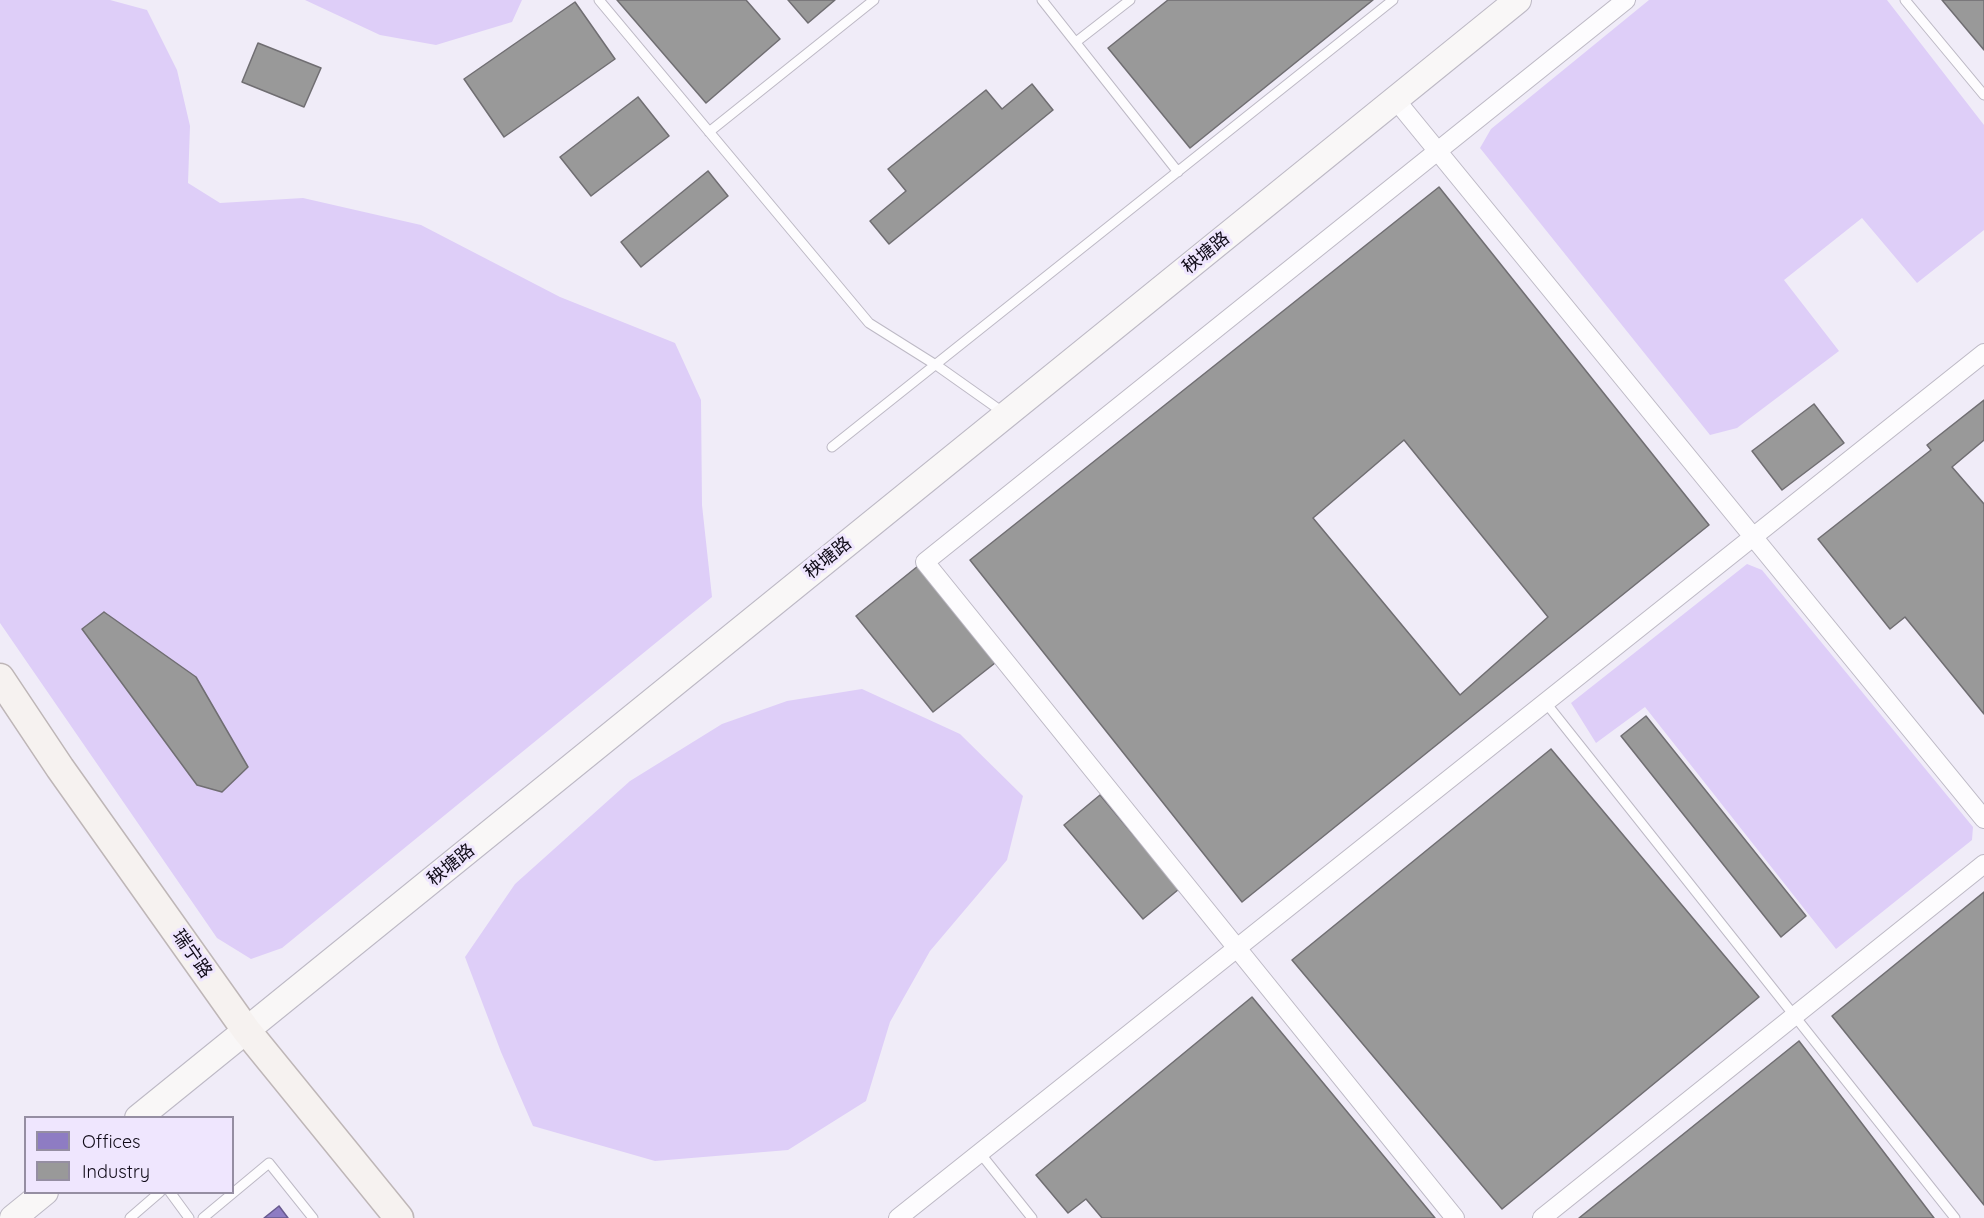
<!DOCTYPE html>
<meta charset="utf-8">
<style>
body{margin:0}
#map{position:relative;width:1984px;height:1218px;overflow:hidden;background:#f0ecf8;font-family:Quicksand,sans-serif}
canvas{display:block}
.legend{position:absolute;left:24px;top:1116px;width:210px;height:78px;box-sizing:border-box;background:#efe6fe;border:2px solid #958ea2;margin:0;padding:8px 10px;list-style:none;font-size:18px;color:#0f0a17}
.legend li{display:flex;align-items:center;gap:12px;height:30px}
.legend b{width:30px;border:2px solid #958ea2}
</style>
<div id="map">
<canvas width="1984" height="1218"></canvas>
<ul class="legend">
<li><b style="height:16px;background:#8e7cc3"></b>Offices</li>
<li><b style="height:16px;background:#999"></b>Industry</li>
</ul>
</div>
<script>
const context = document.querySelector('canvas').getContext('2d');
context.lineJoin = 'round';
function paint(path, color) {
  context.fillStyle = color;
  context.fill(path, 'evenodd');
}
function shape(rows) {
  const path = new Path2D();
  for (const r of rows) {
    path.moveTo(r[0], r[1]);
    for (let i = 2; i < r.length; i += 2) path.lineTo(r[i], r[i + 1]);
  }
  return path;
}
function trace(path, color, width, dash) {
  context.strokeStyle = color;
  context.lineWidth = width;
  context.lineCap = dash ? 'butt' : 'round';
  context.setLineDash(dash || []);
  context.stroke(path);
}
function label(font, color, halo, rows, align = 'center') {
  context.font = font + ' Quicksand,"Noto Sans SC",sans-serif';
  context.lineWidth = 6;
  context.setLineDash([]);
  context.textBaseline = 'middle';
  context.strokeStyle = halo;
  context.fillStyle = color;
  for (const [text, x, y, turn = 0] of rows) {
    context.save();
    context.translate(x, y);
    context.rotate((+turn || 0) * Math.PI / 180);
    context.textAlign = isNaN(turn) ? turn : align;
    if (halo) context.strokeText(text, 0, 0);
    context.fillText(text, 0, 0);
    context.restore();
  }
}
paint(shape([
 [0,0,110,0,147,10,177,70,190,126,188,183,220,203,303,198,421,225,560,297,675,343,701,400,702,505,712,597,282,948,251,959,217,938,0,623],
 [305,0,522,0,512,22,436,45,380,35],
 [1649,0,1887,0,1984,125,1984,230,1917,283,1862,218,1784,280,1839,351,1737,428,1710,435,1480,148,1491,129],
 [1747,564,1762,570,1973,827,1972,840,1836,949,1645,707,1596,743,1571,703],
 [862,689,960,734,1023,796,1007,860,930,951,890,1022,866,1101,788,1150,655,1161,533,1126,501,1052,465,957,515,884,630,781,722,724,787,701]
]), '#decef8');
const offices = shape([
 [279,1206,288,1218,264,1218,279,1206]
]);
paint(offices, '#8e7cc3');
trace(offices, '#685a8f', 1.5);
const industry = shape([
 [617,0,746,0,780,39,706,103,617,0],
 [788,0,835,0,808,23,788,0],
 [1168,0,1373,0,1190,148,1108,48,1168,0],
 [1942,0,1984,0,1984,50,1942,0],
 [575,2,615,59,504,137,464,79,575,2],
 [258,43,321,68,304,107,242,82,258,43],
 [1032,84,1053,110,889,244,870,221,906,191,888,169,986,90,1002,109,1032,84],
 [638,97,669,136,591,196,560,157,638,97],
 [708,171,728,196,641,267,621,242,708,171],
 [1439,187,1709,525,1242,902,970,560,1439,187],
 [1404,440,1548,617,1460,695,1313,518,1404,440],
 [1984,400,1984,440,1952,467,1984,504,1984,714,1905,617,1890,629,1818,539,1931,450,1927,445,1984,400],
 [1814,404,1844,443,1782,490,1752,451,1814,404],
 [918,566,995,663,933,712,856,616,918,566],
 [104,612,196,677,248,767,222,792,197,785,82,629,104,612],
 [1646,716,1806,916,1781,937,1621,736,1646,716],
 [1551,749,1759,997,1502,1209,1292,960,1551,749],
 [1100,795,1179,889,1143,919,1064,825,1100,795],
 [1984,892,1984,1205,1832,1016,1984,892],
 [1252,997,1435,1218,1102,1218,1086,1199,1068,1213,1036,1175,1252,997],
 [1799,1041,1934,1218,1579,1218,1799,1041]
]);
paint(industry, '#999');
trace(industry, '#706e72', 1.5);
const service = shape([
 [599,0,869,323,939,367,1004,413],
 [1042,0,1178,172],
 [1905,0,1984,95],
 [1076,42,1130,0],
 [709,132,874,0],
 [832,447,1393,0],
 [1546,703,1955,1218],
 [980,1153,1032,1218],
 [170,1192,189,1218],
 [130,1218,160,1192],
 [203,1218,269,1163,313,1218]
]);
const minor = shape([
 [1395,99,1984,819],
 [898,1218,1984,353],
 [1455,1218,925,562,1626,0],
 [1542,1218,1984,864]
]);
const secondary = shape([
 [138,1118,1518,0],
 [13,1218,45,1192]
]);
const primary = shape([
 [0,678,60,768,246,1030,399,1218]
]);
trace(service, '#bdb9c5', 11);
trace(minor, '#bdb9c5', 20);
trace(secondary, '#bdb9c5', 28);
trace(primary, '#beb6b7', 31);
trace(service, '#fdfcfe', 9);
trace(minor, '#fdfcfe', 18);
trace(secondary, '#f9f7f7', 26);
trace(primary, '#f6f2f0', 28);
label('18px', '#0f0a17', '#efe6fe', [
 ["秧塘路",1206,253,-39],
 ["秧塘路",828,558,-39],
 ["秧塘路",451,865,-39],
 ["瑞宁路",192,954,55]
]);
</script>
